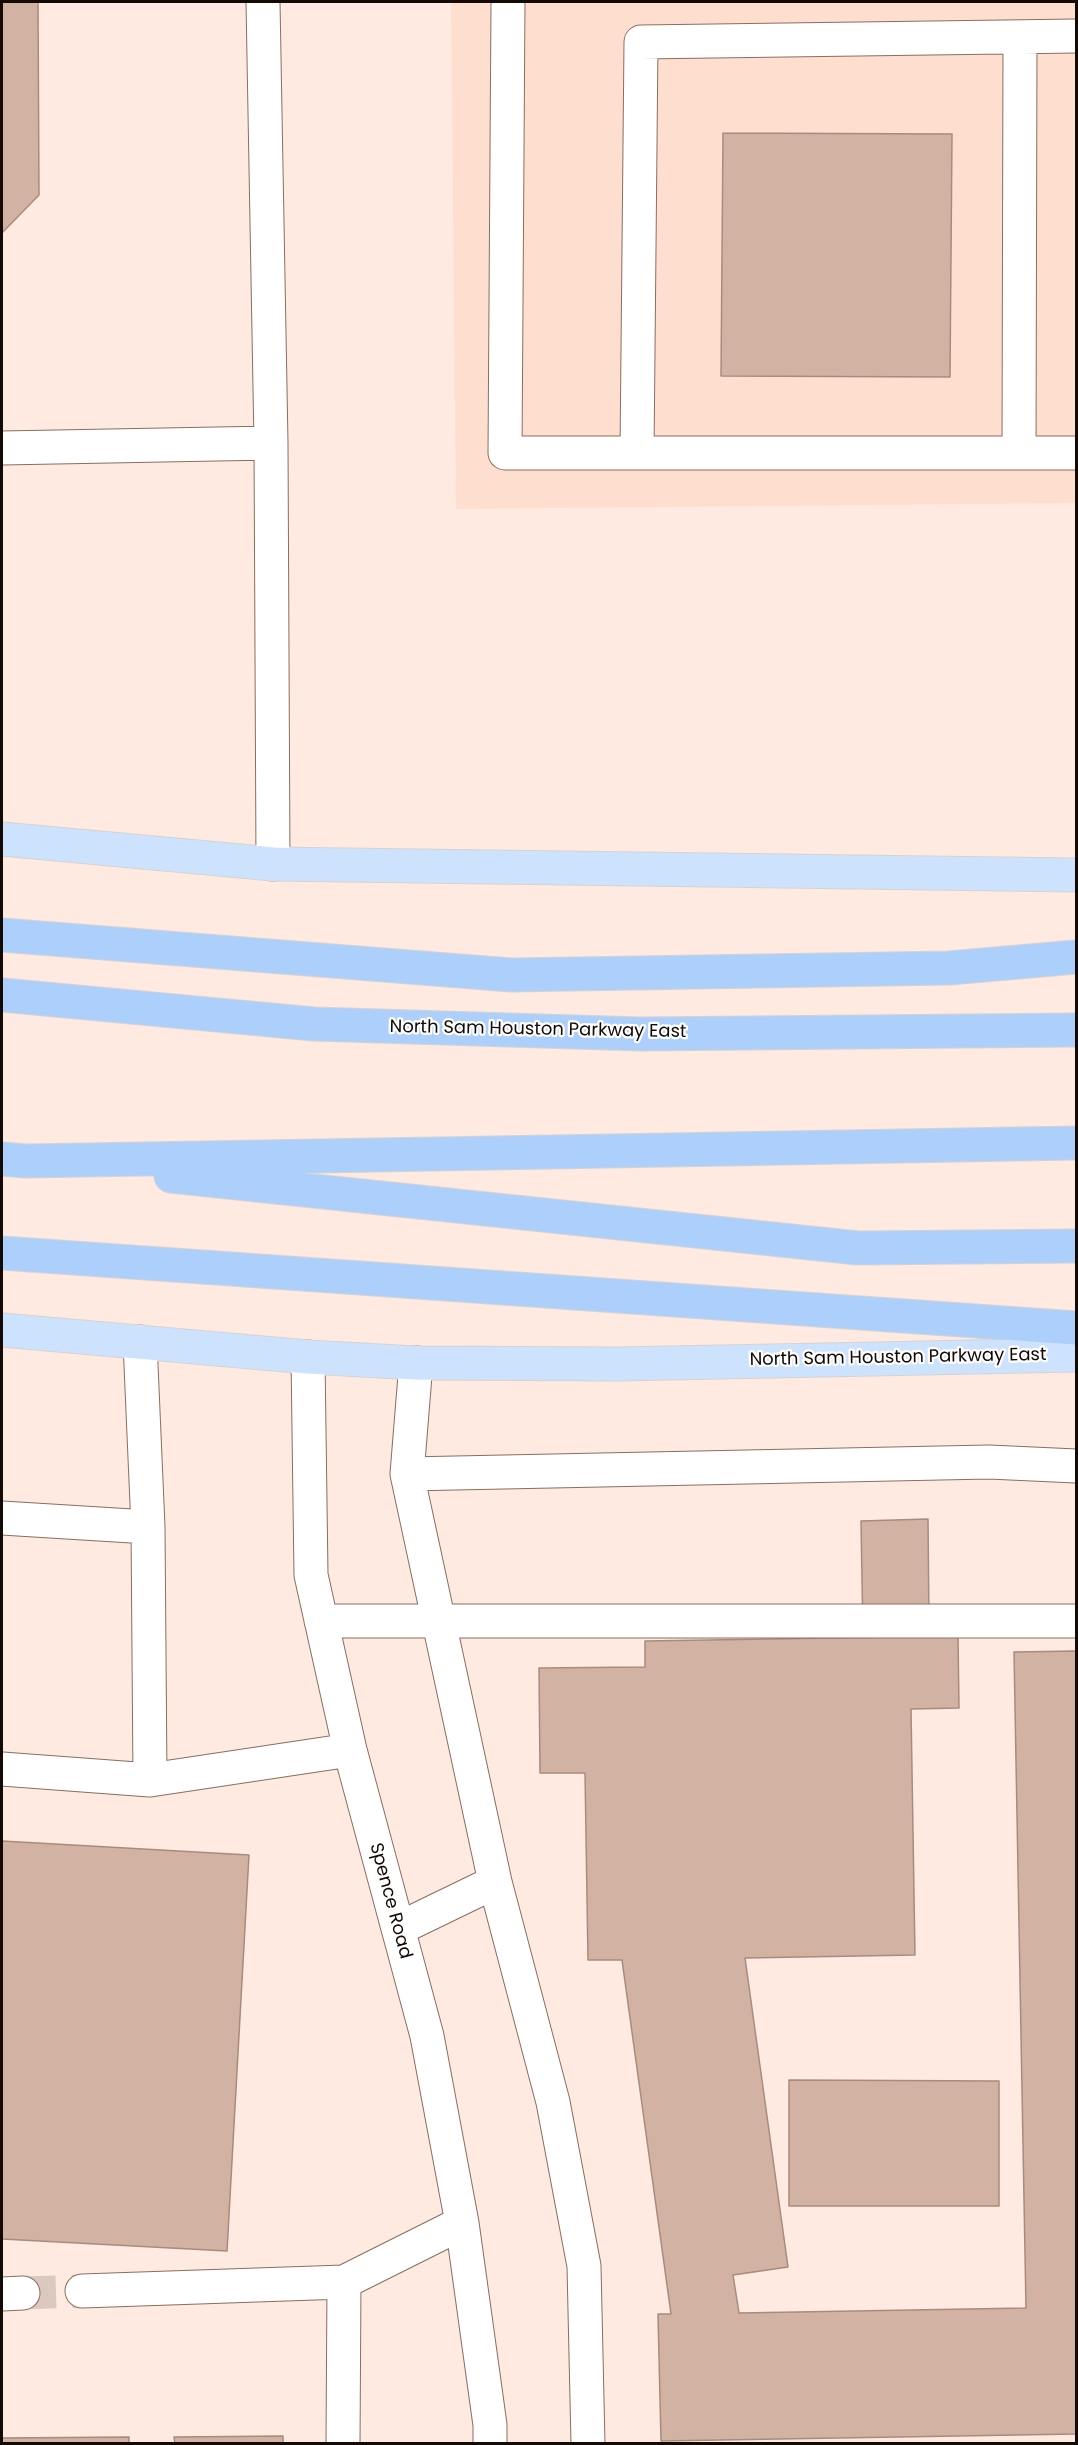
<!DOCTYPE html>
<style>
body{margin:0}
#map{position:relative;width:1078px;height:2445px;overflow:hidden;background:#feeae0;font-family:Poppins,sans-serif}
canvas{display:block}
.frame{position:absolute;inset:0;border:3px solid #140a05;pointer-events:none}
</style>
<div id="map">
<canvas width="1078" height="2445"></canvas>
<div class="frame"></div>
</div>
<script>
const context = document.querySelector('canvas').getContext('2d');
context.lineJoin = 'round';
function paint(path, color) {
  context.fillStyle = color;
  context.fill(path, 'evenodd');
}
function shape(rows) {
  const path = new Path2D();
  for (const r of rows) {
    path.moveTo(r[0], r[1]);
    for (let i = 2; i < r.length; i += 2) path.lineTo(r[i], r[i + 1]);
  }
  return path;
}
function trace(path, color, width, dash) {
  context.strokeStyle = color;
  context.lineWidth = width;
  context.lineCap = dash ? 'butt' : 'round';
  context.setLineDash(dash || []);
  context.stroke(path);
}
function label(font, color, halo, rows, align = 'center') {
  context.font = font + ' Poppins,sans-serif';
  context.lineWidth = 4.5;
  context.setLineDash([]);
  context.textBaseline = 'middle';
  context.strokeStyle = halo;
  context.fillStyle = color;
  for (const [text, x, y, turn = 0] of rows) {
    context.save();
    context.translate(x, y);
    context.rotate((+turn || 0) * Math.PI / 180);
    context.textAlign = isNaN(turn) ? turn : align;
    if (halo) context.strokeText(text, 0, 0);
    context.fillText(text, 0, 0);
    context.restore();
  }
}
paint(shape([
 [451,2,1076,2,1076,503,456,509]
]), '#fedecf');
const building = shape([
 [2,2,38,2,39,195,2,233,2,2],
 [723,133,952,134,950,377,721,376,723,133],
 [928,1519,929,1624,863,1637,861,1521,928,1519],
 [958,1636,959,1708,911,1709,915,1955,745,1958,788,2267,733,2275,739,2313,1026,2308,1014,1652,1076,1651,1076,2434,661,2441,658,2314,671,2314,622,1960,588,1960,585,1773,540,1773,539,1668,645,1667,645,1641,958,1636],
 [2,1841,249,1855,227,2251,2,2239,2,1841],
 [789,2080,999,2081,999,2206,789,2206,789,2080],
 [283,2436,283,2444,175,2444,174,2437,283,2436],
 [129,2437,129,2444,2,2444,2,2438,129,2437]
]);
paint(building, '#d1b2a3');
trace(building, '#a98b7d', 1.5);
trace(shape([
 [23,2293,82,2291]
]), '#dbc8bf', 33, [33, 16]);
const minor = shape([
 [508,2,505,453,1076,453],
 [271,443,273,864],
 [2,448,271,443,263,2],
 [637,453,641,42,1076,36],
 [1019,453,1020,37],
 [140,1342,148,1527,150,1780,350,1750],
 [308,1357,311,1575,350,1750,427,2036,462,2223,490,2425,490,2444],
 [416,1363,407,1474,495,1882,553,2102,584,2266,588,2444],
 [407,1474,989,1462,1076,1466],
 [2,1518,148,1527],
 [321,1621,1076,1621],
 [2,1769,150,1780],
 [398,1929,495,1882],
 [82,2291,344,2282,462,2223],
 [2,2294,23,2293],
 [343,2444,344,2282]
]);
const major = shape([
 [2,839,273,864,1076,875],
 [2,1330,308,1357,416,1363,619,1364,1076,1355]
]);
const highway = shape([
 [2,935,511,975,949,968,1076,957],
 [2,995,314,1024,640,1034,1076,1030],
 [2,1159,26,1161,1076,1143],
 [171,1176,858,1248,1076,1246],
 [2,1253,1076,1328]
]);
trace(minor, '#8a6e60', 35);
trace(major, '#d5d3d2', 35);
trace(highway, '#d5d3d2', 35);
trace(minor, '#fff', 33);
trace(major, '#cde3fd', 33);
trace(highway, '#acd0fb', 33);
label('18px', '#140a05', '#fff', [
 ["North Sam Houston Parkway East",538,1030,1],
 ["North Sam Houston Parkway East",898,1358,-1],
 ["Spence Road",390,1901,75]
]);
</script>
